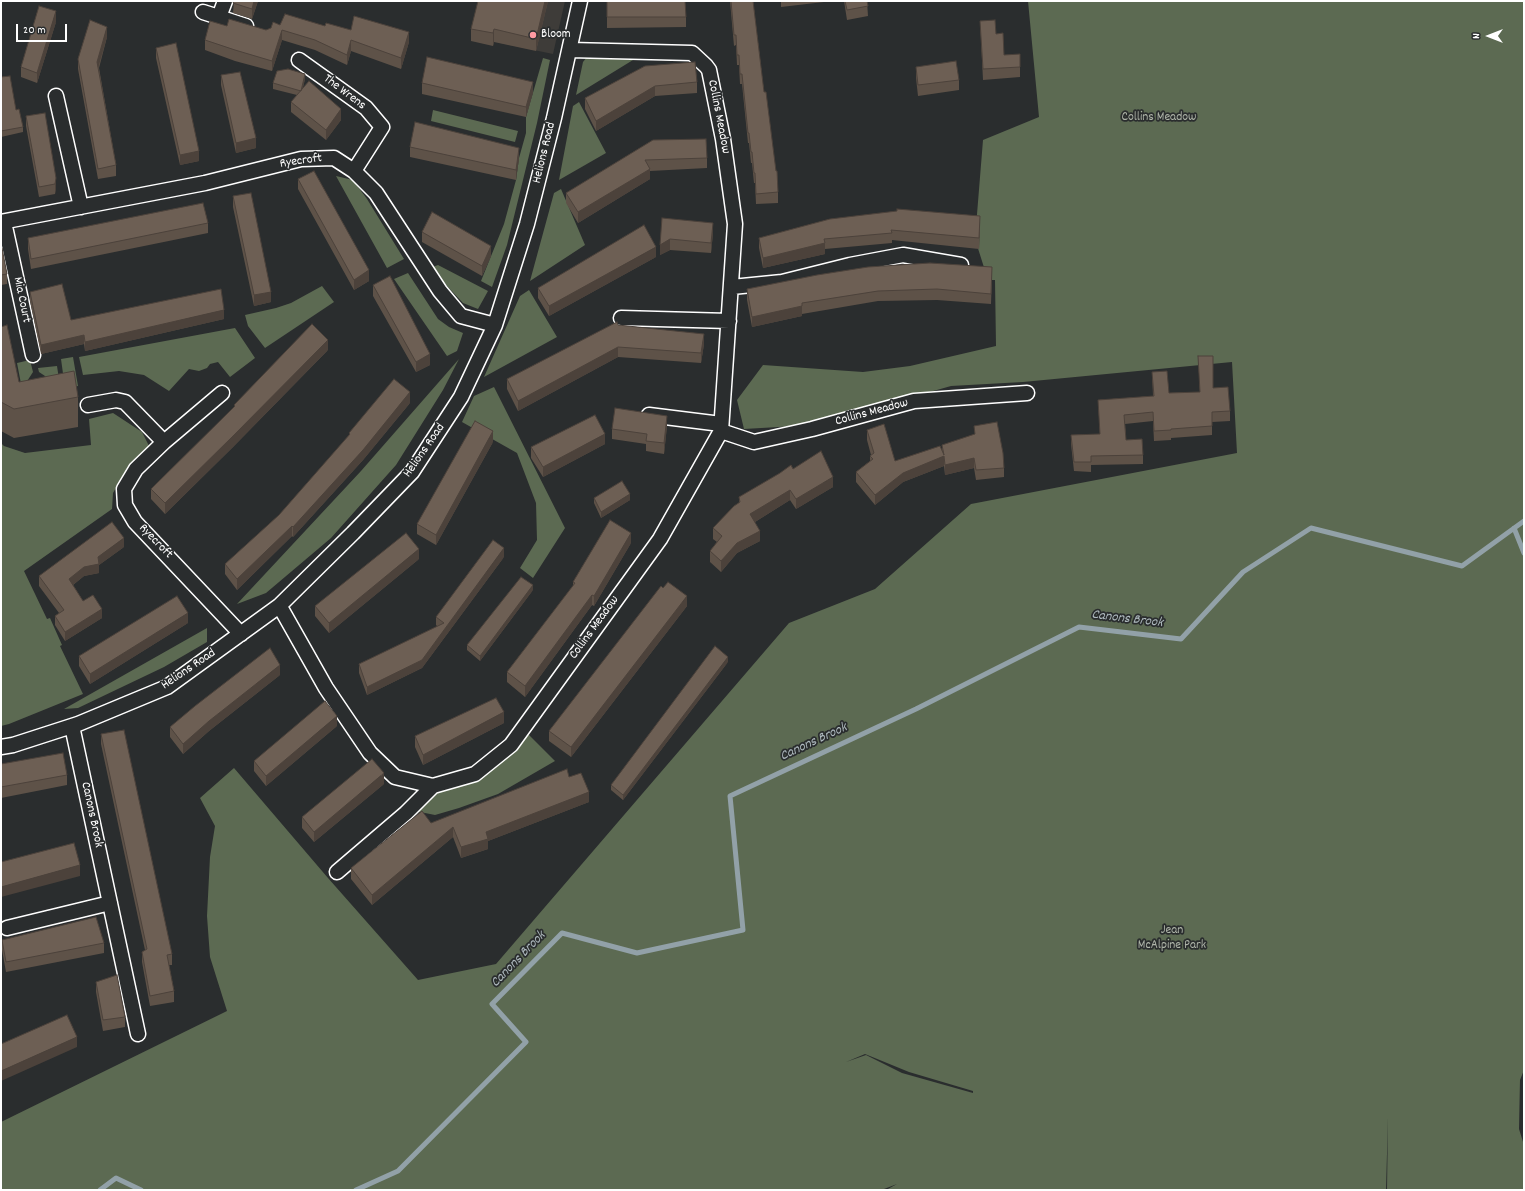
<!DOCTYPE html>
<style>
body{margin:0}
#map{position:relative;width:1525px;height:1191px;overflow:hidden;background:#2a2d2e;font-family:Dekko,sans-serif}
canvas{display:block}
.frame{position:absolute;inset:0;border:2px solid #fff;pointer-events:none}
.north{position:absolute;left:1469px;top:16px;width:40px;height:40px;-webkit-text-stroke:3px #2a2d2e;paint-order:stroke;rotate:270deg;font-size:11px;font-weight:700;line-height:16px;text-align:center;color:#fff}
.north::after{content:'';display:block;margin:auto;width:14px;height:18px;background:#fff;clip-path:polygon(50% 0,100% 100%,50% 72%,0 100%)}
.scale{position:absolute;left:16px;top:24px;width:51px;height:18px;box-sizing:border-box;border:2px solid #fff;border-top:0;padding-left:5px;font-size:12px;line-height:14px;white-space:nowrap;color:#fff;-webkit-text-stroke:3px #2a2d2e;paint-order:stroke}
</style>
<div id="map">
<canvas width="1525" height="1191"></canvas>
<div class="frame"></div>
<div class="north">N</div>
<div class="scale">20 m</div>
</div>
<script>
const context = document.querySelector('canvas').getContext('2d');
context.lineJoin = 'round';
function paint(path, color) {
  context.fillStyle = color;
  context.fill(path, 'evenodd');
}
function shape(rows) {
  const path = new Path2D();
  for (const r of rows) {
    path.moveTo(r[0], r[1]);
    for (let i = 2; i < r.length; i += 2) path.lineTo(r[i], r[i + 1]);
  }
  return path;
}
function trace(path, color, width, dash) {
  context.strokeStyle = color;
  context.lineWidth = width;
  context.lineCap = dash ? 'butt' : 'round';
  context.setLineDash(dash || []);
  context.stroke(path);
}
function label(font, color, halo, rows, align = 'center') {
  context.font = font + ' Dekko,sans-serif';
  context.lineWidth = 3.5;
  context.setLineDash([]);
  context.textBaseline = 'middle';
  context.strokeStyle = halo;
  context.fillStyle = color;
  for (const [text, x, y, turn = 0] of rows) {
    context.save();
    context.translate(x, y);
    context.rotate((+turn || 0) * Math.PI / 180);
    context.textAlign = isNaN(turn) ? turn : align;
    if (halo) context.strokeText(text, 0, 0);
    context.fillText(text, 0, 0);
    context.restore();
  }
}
paint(shape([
 [509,1,565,1,553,54,500,43]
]), '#3e3c39');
paint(shape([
 [1028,1,1488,1,1499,2,1524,1,1524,1070,1520,1080,1519,1129,1524,1145,1524,1190,1387,1190,1388,1117,1386,1190,886,1190,897,1184,884,1189,885,1190,1,1190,1,1122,227,1011,210,957,207,916,210,857,215,826,200,798,234,768,328,878,418,980,496,964,789,623,875,589,971,504,1237,453,1232,362,1023,382,951,386,813,425,744,429,737,400,763,365,863,372,910,366,996,346,995,280,988,280,975,239,983,140,1039,117],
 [865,1054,909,1072,973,1091,973,1093,902,1073,866,1055,846,1062],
 [593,54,633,60,576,95,583,62,587,57],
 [543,58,550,60,537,123,507,245,492,287,481,281,504,224,516,180,519,158,526,133,526,117],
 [579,102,606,153,559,180,573,106],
 [433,110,518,131,515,142,431,121],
 [336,176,353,180,367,199,404,259,387,268],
 [561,189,585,245,530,281,554,193],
 [438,265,488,291,478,309,463,303,430,268],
 [408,273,438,319,449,327,463,333,457,351,447,356,394,279],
 [322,286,334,302,265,348,248,326,245,315,276,308,291,303],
 [529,290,557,337,484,377,520,296],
 [235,328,255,358,230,377,218,362,210,364,207,368,199,371,189,369,169,391,144,375,119,371,83,375,79,357],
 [73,357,78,386,65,388,61,359],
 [459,359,443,390,396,465,331,538,266,593,237,604,361,471],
 [30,360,33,372,22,389,17,363],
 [57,366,60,386,39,372,38,368],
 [494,387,565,528,533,578,520,568,537,540,536,503,517,453,462,422,474,396],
 [113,413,142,432,150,448,124,474,113,493,112,509,24,571,47,619,50,618,62,645,60,646,83,694,9,724,1,726,1,443,4,446,25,453,91,445,89,419],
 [207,628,207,642,164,667,78,708,64,709],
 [528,734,555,761,498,794,459,808,435,815,415,811,436,788,513,749]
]), '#5c6a52');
trace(shape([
 [1514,528,1524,553],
 [100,1190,116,1178,141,1190],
 [356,1190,398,1171,526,1042,492,1004,562,933,637,953,743,930,730,796,916,709,1079,627,1181,639,1243,572,1311,528,1462,566,1524,521]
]), '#92a1a8', 5);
const street = shape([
 [203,12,246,26],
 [219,17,225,1],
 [299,60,366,108,382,127,354,171],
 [56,96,81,207],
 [1,222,205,183,301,159,334,158,354,171,376,193,440,291,461,316,495,325],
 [4,222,33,355],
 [732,287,782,282,850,265,903,255,961,265],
 [621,318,729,321],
 [222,393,164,442,136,469,124,489,125,505,135,522,241,634],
 [88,405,116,400,125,402,164,442],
 [649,415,721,424],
 [721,431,754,442,812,429,914,401,1027,393],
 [279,606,283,612,326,688,370,753,395,777,433,786,475,774,511,745,660,539,721,431,735,224,723,139,709,70,706,66,692,53,570,50],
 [72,726,138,1034],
 [1,747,13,745,78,724,167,687,279,606,353,533,412,472,461,397,495,325,527,224,554,118,580,1],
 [337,872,406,813,433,786],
 [7,928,110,903]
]);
trace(street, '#fff', 17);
trace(street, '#2a2d2e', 14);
paint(shape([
 [234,1,258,1,252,19,233,13],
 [548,1,536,51,494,42,493,46,471,41,471,29],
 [607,1,686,17,686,27,607,28],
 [730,1,753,1,764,92,778,192,778,203,756,204,755,183,754,183,752,163,751,163,749,143,748,143,742,84,740,84,739,65,737,65,736,45,734,46],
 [781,1,824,1,824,2,781,7],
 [844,1,867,1,868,16,847,20],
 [980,21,996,34,1004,55,1020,67,1020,77,983,80],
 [56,22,37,83,21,77,21,67],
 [280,25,325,26,351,30,409,42,401,69,351,51,347,65,315,50,282,40,272,71,235,61,205,50,205,40,227,26,266,30],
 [107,37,99,68,116,165,116,176,98,179,78,69,78,59],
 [156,48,199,161,180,165,156,58],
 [645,66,697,82,697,93,655,96,596,131,585,109,585,98],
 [916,67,959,80,959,90,918,96,916,78],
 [221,75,256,148,236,153,221,85],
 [1,77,16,110,23,127,23,132,1,137],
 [305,79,303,87,341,120,326,140,291,112,291,102,297,95,273,89,273,83],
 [422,83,533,92,526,117,422,94],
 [45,113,56,188,55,194,39,197,26,126,26,116],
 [653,140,707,158,707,168,650,171,650,179,578,223,566,203,566,193],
 [410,147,519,158,516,180,410,157],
 [298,179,369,281,354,290,298,189],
 [233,196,271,302,254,306,233,207],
 [662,218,713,233,711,253,670,250,660,255],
 [830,219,980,227,979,249,892,240,892,243,825,249,825,254,763,268,759,248,759,238],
 [208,223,208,233,31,269,28,249,28,238],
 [422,232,491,256,482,276,422,242],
 [1,248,7,274,7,284,1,285],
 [656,257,549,316,538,298,538,288],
 [992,277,991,304,937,300,878,301,802,314,802,316,752,327,747,300,747,289],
 [373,285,430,365,416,372,373,296],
 [30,292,71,320,224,319,85,351,84,344,41,354,30,301],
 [618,325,704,344,701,363,618,357,518,411,507,389,507,379],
 [1,327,19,382,78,397,78,427,14,438,1,431],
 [328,350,233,447,165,514,151,499,151,489,234,408,234,405],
 [1198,356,1213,388,1230,411,1230,421,1212,422,1212,435,1171,438,1171,440,1154,441,1153,421,1125,424,1126,440,1143,455,1143,464,1091,465,1091,472,1074,471,1071,444,1071,435,1100,434,1098,400,1153,396,1152,372,1169,393,1200,392],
 [410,403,363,460,293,537,292,536,237,590,225,574,225,564,279,515,349,436,349,433],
 [667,426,664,454,646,451,646,444,612,439,612,429],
 [867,430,895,461,942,451,942,445,1004,468,1004,477,976,480,974,468,945,475,944,466,903,482,875,505,856,482,856,472,870,461,870,456,871,455,867,440],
 [493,442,436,545,417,534,417,524],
 [605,444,543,477,531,458,531,447],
 [793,469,833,487,796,509,790,500,755,522,760,541,737,553,721,572,710,562,710,551,717,542,713,539,713,528,739,503,739,497],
 [594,498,630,500,601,518,594,503],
 [631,543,594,606,592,605,525,697,507,682,507,672,573,586,573,582],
 [124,547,99,565,99,573,84,576,73,585,83,601,102,618,65,641,55,625,55,616,59,613,39,586,39,576],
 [504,557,422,668,367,695,359,673,359,664,438,627,436,625,436,617],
 [419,559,329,633,315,616,315,606],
 [663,588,687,606,571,757,549,741,549,731],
 [533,590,480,661,467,650,467,645],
 [188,623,90,684,79,666,79,656],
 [728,662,623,800,611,790,611,785],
 [280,675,209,731,183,754,170,737,170,727,195,707,195,706],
 [504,723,423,765,415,747,415,736],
 [337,726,266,786,254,771,254,761],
 [101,734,172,954,172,965,169,965,174,991,174,1002,150,1006,142,962,142,952,145,950,101,744],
 [1,764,67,775,67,785,1,798],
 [569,777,589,802,488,841,488,849,461,858,453,837,372,905,351,879,351,868,431,823],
 [384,784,314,842,302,828,302,817],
 [2,940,104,943,104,953,6,972,2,950],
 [96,982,125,1017,125,1027,103,1031,96,992]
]), '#5e5248');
paint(shape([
 [254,1,258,1,252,19,252,9],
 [545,1,548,1,536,51,536,39],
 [56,11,56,22,37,83,37,73],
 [107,27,107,37,97,72,97,62],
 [494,29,494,42,493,46,493,33],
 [282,30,282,40,272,71,272,61],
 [409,32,409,42,401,69,401,58],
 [351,40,351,51,347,65,347,55],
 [305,74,305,79,301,96,301,91],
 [533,82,533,92,526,117,526,107],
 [655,86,655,96,596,131,596,121],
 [341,109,341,120,326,140,326,130],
 [256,138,256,148,236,153,236,143],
 [519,148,519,158,516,180,516,170],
 [199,151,199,161,180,165,180,155],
 [650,169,650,179,578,223,578,212],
 [56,178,56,188,55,194,55,184],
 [980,216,980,227,979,249,979,238],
 [713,223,713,233,711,253,711,243],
 [670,239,670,250,660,255,660,245],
 [825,243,825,254,763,268,763,258],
 [491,246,491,256,482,276,482,266],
 [656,247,656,257,549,316,549,306],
 [369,270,369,281,354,290,354,280],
 [271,292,271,302,254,306,254,295],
 [802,306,802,316,752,327,752,317],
 [224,310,224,319,85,351,85,342],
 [704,334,704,344,701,363,701,353],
 [84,335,84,344,41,354,41,345],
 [328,340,328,350,233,447,165,514,165,503],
 [618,347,618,357,518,411,518,401],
 [430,354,430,365,416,372,416,362],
 [410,392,410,403,363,460,293,537,293,527],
 [667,416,667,426,664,454,664,443],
 [493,431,493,442,436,545,436,535],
 [605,434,605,444,543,477,543,467],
 [944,456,944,466,903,482,875,505,875,495,903,473],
 [974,458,974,468,945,475,945,465],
 [833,477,833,487,796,509,796,499],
 [790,490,790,500,750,525,750,514],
 [630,494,630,500,601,518,601,512],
 [292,526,292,536,237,590,237,579],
 [760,531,760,541,737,553,721,572,721,561,737,543],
 [631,533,631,543,594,606,594,596],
 [124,538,124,547,99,565,99,573,84,576,69,588,69,579,84,567],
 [504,548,504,557,422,668,367,695,367,687,422,660],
 [419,549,419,559,329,633,329,623],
 [533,585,533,590,480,661,480,656],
 [592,595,592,605,525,697,525,686],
 [687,596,687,606,571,757,571,747],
 [102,609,102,618,65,641,65,632],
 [188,613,188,623,90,684,90,674],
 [728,657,728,662,623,800,623,795],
 [280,665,280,675,209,731,183,754,183,744,209,721],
 [504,712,504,723,423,765,423,755],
 [337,716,337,726,266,786,266,776],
 [384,773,384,784,314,842,314,832],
 [589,792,589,802,488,841,488,849,461,858,461,847,486,832],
 [453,827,453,837,372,905,372,895],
 [80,865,80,876,1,897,1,887],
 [77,1037,77,1047,1,1081,1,1071]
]), '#4c423b');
const building = shape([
 [234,1,254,1,252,9,233,3,234,1],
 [478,1,545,1,536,39,494,29,493,33,471,29,478,1],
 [607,1,685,1,686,17,607,17,607,1],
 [731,1,753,1,764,92,766,92,776,171,777,171,778,192,756,194,755,173,754,173,752,152,751,152,749,133,748,133,742,74,740,74,739,55,737,55,736,35,734,35,731,1],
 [845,1,867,1,868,6,847,10,845,1],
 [39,6,56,11,37,73,21,67,39,6],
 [285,14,325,26,326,23,351,30,354,16,409,32,401,58,351,40,347,55,315,40,282,30,272,61,235,50,205,40,210,21,227,26,229,19,266,30,271,28,273,22,280,25,285,14],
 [90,20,107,27,97,62,116,165,98,169,78,59,90,20],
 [995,20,996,34,1003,33,1004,55,1020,54,1020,67,983,69,980,21,995,20],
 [176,43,199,151,180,155,156,48,176,43],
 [427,57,533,82,526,107,422,83,427,57],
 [956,61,959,80,918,85,916,67,956,61],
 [695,62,697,82,655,86,596,121,585,98,645,66,695,62],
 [288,69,305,74,301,91,273,83,277,71,288,69],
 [240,72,256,138,236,143,221,75,240,72],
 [10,76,16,110,19,109,23,127,1,131,1,77,10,76],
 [309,81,341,109,326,130,291,102,309,81],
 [45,113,56,178,55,184,39,187,26,116,45,113],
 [415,122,519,148,516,170,410,147,415,122],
 [706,139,707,158,645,160,650,169,578,212,566,193,653,140,706,139],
 [314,171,369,270,354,280,298,179,314,171],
 [251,193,271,292,254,295,233,196,251,193],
 [203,203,208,223,31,259,28,238,203,203],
 [897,209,980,216,979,238,891,230,892,233,824,239,825,243,763,258,759,238,830,219,897,211,897,209],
 [432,212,491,246,482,266,422,232,432,212],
 [662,218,713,223,711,243,670,239,660,245,662,218],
 [644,225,656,247,549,306,538,288,644,225],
 [1,248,2,248,7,274,1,275,1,248],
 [930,263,992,267,991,294,937,289,878,291,802,303,802,306,752,317,747,289,817,275,868,267,930,263],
 [390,276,430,354,416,362,373,285,390,276],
 [62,284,71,320,221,289,224,310,85,342,84,335,41,345,30,292,62,284],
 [617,322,618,325,704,334,701,353,618,347,518,401,507,379,617,322],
 [312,324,328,340,233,436,165,503,151,489,235,406,234,405,312,324],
 [7,325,19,382,74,371,78,397,14,409,1,402,1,327,7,325],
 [1198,356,1213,356,1213,388,1228,387,1230,411,1212,412,1212,426,1171,429,1171,430,1154,431,1153,412,1124,415,1126,440,1142,439,1143,455,1091,456,1091,462,1074,462,1071,435,1100,434,1098,400,1154,396,1152,372,1167,371,1169,393,1200,392,1198,356],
 [394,379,410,392,363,450,293,527,292,526,237,579,225,564,279,515,350,434,349,433,394,379],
 [615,408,667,416,664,443,646,441,647,434,612,429,615,408],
 [595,415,605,434,543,467,531,447,595,415],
 [475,421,493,431,436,535,417,524,475,421],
 [997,422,1003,453,1004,468,976,470,974,458,945,465,944,456,903,473,875,495,856,472,873,459,870,456,874,453,867,430,884,424,895,461,940,446,944,455,942,445,975,434,974,426,997,422],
 [821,451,833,477,796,499,790,490,750,514,760,531,737,543,721,561,710,551,722,536,713,528,734,506,740,502,739,497,780,473,791,465,793,469,821,451],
 [622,481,630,494,601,512,594,498,622,481],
 [610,520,631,533,594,596,592,595,525,686,507,672,575,583,573,582,610,520],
 [112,522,124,538,98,557,99,564,84,567,69,579,83,601,93,595,102,609,65,632,55,616,64,610,39,576,112,522],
 [406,533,419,549,329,623,315,606,406,533],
 [493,540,504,548,422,660,367,687,359,664,444,623,436,617,493,540],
 [521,577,533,585,480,656,467,645,521,577],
 [668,582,687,596,571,747,549,731,661,586,663,588,668,582],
 [177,596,188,613,90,674,79,656,177,596],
 [715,646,728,657,623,795,611,785,715,646],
 [270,648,280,665,209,721,183,744,170,727,195,706,270,648],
 [496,698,504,712,423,755,415,736,496,698],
 [325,701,337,716,266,776,254,761,325,701],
 [124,730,172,954,167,955,174,991,150,996,142,952,147,949,101,734,124,730],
 [63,753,67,775,1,787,1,764,63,753],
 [372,759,384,773,314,832,302,817,372,759],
 [567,769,569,777,581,773,589,792,486,832,488,839,461,847,453,827,372,895,351,868,422,811,431,823,567,769],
 [74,843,80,865,1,887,1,862,74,843],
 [96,917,104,943,6,962,2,940,96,917],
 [117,975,125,1017,103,1020,96,982,117,975],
 [67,1015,77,1037,1,1071,1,1044,67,1015]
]);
paint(building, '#6d5f54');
trace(building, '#4c423b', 1);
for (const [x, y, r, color] of [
 [533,35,4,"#ff9aa2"]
]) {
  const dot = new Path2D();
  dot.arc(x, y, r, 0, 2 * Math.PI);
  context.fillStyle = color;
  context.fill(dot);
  trace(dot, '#2a2d2e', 1.5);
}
label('13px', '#fff', '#2a2d2e', [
 ["Bloom",541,35]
], 'left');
label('13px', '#fff', '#2a2d2e', [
 ["The Wrens",344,93,37],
 ["Collins Meadow",718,117,79],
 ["Helions Road",545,153,-76],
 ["Ryecroft",301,162,-8],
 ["Mia Court",21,300,78],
 ["Collins Meadow",872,413,-15],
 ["Helions Road",425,451,-55],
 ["Ryecroft",155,542,46],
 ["Collins Meadow",595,628,-54],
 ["Helions Road",189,670,-34],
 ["Canons Brook",91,815,78]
]);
label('13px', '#aeb4a8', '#2a2d2e', [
 ["Collins Meadow",1159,118],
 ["Jean",1172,931],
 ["McAlpine Park",1172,946]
]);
label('italic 14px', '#aeb9be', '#2a2d2e', [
 ["Canons Brook",1127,620,7],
 ["Canons Brook",814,743,-25],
 ["Canons Brook",519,960,-46]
]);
</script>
